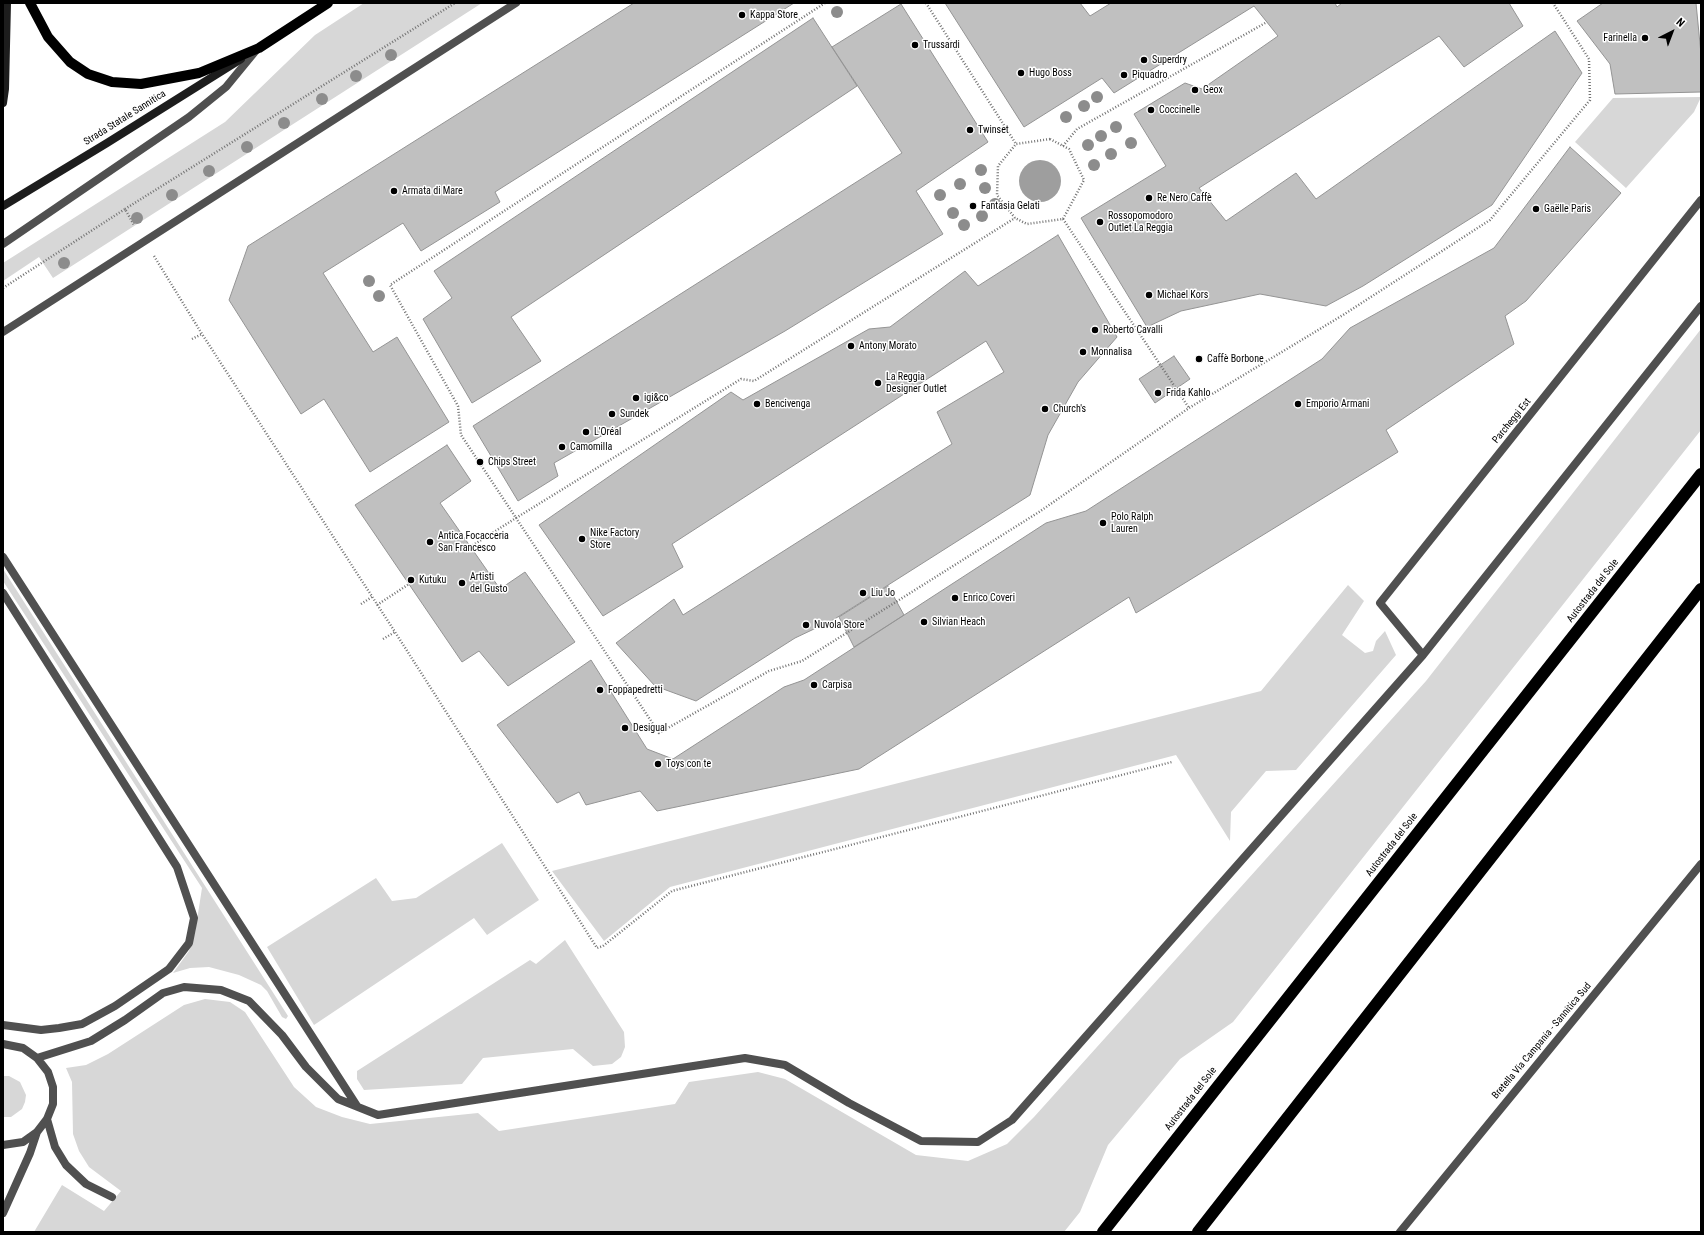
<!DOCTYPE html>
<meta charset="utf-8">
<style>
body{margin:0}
#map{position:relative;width:1704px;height:1235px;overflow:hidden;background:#fff;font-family:"Roboto Condensed",sans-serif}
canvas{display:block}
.frame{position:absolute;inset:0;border:4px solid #000;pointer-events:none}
.north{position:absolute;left:1652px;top:12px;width:40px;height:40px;-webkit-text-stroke:3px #fff;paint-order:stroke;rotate:42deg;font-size:11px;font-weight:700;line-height:16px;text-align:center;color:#000}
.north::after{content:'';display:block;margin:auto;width:14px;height:18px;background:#000;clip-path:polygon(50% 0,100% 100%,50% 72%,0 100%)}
</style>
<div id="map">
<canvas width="1704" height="1235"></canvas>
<div class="frame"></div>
<div class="north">N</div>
</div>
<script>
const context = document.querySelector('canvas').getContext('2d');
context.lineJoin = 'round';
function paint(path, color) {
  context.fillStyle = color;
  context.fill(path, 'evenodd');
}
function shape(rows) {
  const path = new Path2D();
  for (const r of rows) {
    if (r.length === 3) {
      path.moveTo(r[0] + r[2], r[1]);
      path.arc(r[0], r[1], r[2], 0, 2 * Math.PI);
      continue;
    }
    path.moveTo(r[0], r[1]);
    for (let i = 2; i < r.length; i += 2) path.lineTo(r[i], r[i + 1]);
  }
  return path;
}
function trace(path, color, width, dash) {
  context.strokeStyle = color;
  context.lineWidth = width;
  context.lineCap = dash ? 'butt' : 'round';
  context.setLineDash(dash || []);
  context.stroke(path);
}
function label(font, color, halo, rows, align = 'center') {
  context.font = font + ' "Roboto Condensed",sans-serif';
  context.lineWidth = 3;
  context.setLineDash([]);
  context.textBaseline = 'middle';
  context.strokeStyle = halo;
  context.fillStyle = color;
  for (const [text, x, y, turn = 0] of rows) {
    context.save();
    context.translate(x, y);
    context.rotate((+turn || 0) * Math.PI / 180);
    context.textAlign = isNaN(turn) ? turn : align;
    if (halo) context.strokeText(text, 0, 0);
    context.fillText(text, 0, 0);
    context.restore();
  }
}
paint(shape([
 [364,3,482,3,53,278,39,257,3,281,3,263,225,122,315,35],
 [1701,97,1694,112,1626,188,1575,142,1613,98],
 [1701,329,1701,430,1233,1022,1180,1059,1108,1145,1080,1212,1064,1232,34,1232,62,1185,104,1211,121,1191,89,1167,79,1151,73,1134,72,1082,66,1068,86,1065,108,1054,184,1005,205,999,230,1002,245,1012,294,1087,316,1107,342,1117,370,1124,478,1113,499,1131,675,1104,689,1082,758,1072,785,1079,916,1155,968,1161,1007,1144,1034,1117,1426,681],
 [3,569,288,1016,286,1019,282,1017,267,991,261,985,239,975,209,967,190,968,173,973,189,951,195,933,202,888,3,581],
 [1348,585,1364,601,1342,635,1365,653,1373,651,1376,641,1385,631,1396,655,1296,770,1266,771,1231,812,1230,841,1176,755,670,887,604,941,552,871,1261,691],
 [502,843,539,900,487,935,474,918,314,1025,267,947,376,878,392,901,416,898],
 [565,940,624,1032,625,1047,621,1057,612,1064,593,1066,573,1049,483,1058,462,1084,364,1090,357,1079,357,1071,530,960,536,964],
 [3,1076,9,1076,20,1082,26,1095,25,1102,22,1109,11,1117,3,1117]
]), '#d7d7d7');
paint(shape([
 [1040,181,21]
]), '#9e9e9e');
const building = shape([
 [634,3,794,3,495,192,500,202,421,251,403,223,323,273,373,352,397,337,449,422,370,472,324,399,301,414,229,300,248,246,634,3],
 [945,3,1080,3,1090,16,1111,3,1335,3,1337,7,1342,3,1509,3,1523,26,1464,67,1439,36,1199,188,1226,221,1296,173,1316,199,1555,31,1582,73,1492,205,1363,286,1326,306,1260,294,1181,311,1147,327,1081,218,1166,166,1134,114,1185,83,1202,89,1278,36,1254,6,1114,93,1102,78,1024,127,945,3],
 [1603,3,1696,3,1701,54,1701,92,1615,94,1610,64,1577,21,1603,3],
 [901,4,988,142,916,191,943,234,785,331,554,463,558,476,518,501,473,426,902,153,832,47,901,4],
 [813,18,857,86,511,317,541,361,472,403,423,319,452,298,434,271,813,18],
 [1570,147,1621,193,1526,301,1505,316,1514,344,1386,430,1398,452,1136,613,1129,597,859,769,657,811,640,791,586,805,579,792,557,803,497,725,591,660,647,749,673,759,784,687,804,680,1046,523,1086,511,1322,359,1350,328,1494,248,1570,147],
 [1058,235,1117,337,1078,382,1048,435,1030,495,833,620,795,638,696,701,655,686,616,643,674,599,683,615,952,444,937,412,1004,372,986,341,672,544,683,567,603,616,539,525,731,392,743,400,869,329,890,327,965,271,978,286,1058,235],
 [1174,356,1190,379,1155,403,1139,379,1174,356],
 [447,445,471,481,440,503,500,589,525,572,575,642,508,686,479,651,462,662,355,505,447,445],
 [888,586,904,615,854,647,839,617,888,586]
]);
paint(building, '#c0c0c0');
trace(building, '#949494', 1);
trace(shape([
 [825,3,390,285,458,406,461,435,516,518,741,379,754,381,1015,218],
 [926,3,1016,144],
 [1050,139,1069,149,1084,180,1063,219,1027,224,1015,218,997,195,998,166,1016,144,1050,139],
 [1063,146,1077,129,1267,22],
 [125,209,455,3],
 [1063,219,1189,408],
 [154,256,202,334,395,632,597,948,603,946,672,891,1172,762],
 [3,288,125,209,134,225],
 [192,339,202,334],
 [470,547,516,518,659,733,769,671,802,661,1039,512,1189,408,1343,315,1490,220,1590,100,1589,59,1553,3],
 [361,604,372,597],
 [377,605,409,584],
 [383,639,395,632]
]), '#727272', 2.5, [1, 2]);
trace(shape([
 [3,244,189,117,226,87,258,48],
 [3,332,516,3],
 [3,557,357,1106],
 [3,593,177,867,194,918,189,943,169,969,115,1006,82,1024,59,1028,41,1030,3,1025],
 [1423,655,1380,603,1701,200],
 [3,1044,23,1048,37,1058,48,1072,53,1087,53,1104,47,1119,37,1132,23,1142,3,1145],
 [37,1058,91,1041,125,1020,163,993,184,987,221,990,249,1001,282,1035,306,1067,338,1099,378,1115,745,1058,785,1065,849,1103,921,1141,978,1142,1012,1120,1423,655,1701,306],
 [47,1119,55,1147,66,1165,86,1184,112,1197],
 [3,1213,30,1153,37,1132]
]), '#505050', 8);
trace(shape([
 [1400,1232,1701,864]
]), '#505050', 8);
trace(shape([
 [3,103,5,89,7,3],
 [3,206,107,143,241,59]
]), '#1d1d1d', 8);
trace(shape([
 [30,3,48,37,70,62,88,74,112,82,141,84,199,73,259,48,328,3]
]), '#000', 10);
trace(shape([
 [1103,1232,1701,474],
 [1198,1232,1701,589]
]), '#000', 12);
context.fillStyle = '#8c8c8c';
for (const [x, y] of [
 [837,12],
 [391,55],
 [356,76],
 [1097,97],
 [322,99],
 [1084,106],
 [1066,117],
 [284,123],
 [1116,127],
 [1101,136],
 [1131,143],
 [1088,145],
 [247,147],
 [1111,154],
 [1094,165],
 [981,170],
 [209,171],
 [960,184],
 [985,188],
 [172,195],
 [940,195],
 [995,204],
 [953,213],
 [982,216],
 [137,218],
 [964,225],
 [64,263],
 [369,281],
 [379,296]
]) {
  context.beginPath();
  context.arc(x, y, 6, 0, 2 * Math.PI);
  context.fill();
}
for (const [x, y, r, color] of [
 [742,15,4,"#000"],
 [1645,38,4,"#000"],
 [915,45,4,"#000"],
 [1144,60,4,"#000"],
 [1021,73,4,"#000"],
 [1124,75,4,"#000"],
 [1195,90,4,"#000"],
 [1151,110,4,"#000"],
 [970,130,4,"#000"],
 [394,191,4,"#000"],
 [1149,198,4,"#000"],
 [973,206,4,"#000"],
 [1536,209,4,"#000"],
 [1100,222,4,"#000"],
 [1149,295,4,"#000"],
 [1095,330,4,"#000"],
 [851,346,4,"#000"],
 [1083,352,4,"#000"],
 [1199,359,4,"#000"],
 [878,383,4,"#000"],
 [1158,393,4,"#000"],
 [636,398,4,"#000"],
 [757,404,4,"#000"],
 [1298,404,4,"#000"],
 [1045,409,4,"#000"],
 [612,414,4,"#000"],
 [586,432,4,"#000"],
 [562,447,4,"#000"],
 [480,462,4,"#000"],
 [1103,523,4,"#000"],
 [582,539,4,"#000"],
 [430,542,4,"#000"],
 [411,580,4,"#000"],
 [462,583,4,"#000"],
 [863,593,4,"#000"],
 [955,598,4,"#000"],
 [924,622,4,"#000"],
 [806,625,4,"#000"],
 [814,685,4,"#000"],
 [600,690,4,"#000"],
 [625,728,4,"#000"],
 [658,764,4,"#000"]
]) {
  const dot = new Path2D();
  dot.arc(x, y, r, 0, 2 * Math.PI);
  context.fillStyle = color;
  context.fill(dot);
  trace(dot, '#fff', 1.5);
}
label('10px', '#000', '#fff', [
 ["Kappa Store",750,15],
 ["Farinella",1637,38,"right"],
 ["Trussardi",923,45],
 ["Superdry",1152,60],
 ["Hugo Boss",1029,73],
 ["Piquadro",1132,75],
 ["Geox",1203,90],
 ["Coccinelle",1159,110],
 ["Twinset",978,130],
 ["Armata di Mare",402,191],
 ["Re Nero Caffè",1157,198],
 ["Fantasia Gelati",981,206],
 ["Gaëlle Paris",1544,209],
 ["Rossopomodoro",1108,216],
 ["Outlet La Reggia",1108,228],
 ["Michael Kors",1157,295],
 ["Roberto Cavalli",1103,330],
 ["Antony Morato",859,346],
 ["Monnalisa",1091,352],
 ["Caffè Borbone",1207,359],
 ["La Reggia",886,377],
 ["Designer Outlet",886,389],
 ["Frida Kahlo",1166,393],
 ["igi&co",644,398],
 ["Bencivenga",765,404],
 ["Emporio Armani",1306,404],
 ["Church's",1053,409],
 ["Sundek",620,414],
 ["L'Oréal",594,432],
 ["Camomilla",570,447],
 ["Chips Street",488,462],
 ["Polo Ralph",1111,517],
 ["Lauren",1111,529],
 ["Nike Factory",590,533],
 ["Store",590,545],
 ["Antica Focacceria",438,536],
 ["San Francesco",438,548],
 ["Artisti",470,577],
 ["del Gusto",470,589],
 ["Kutuku",419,580],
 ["Liu Jo",871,593],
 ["Enrico Coveri",963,598],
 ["Silvian Heach",932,622],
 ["Nuvola Store",814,625],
 ["Carpisa",822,685],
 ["Foppapedretti",608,690],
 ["Desigual",633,728],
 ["Toys con te",666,764]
], 'left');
label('10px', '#000', '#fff', [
 ["Strada Statale Sannitica",125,118,-32],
 ["Parcheggi Est",1512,421,-51],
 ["Autostrada del Sole",1593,591,-52],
 ["Autostrada del Sole",1392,845,-52],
 ["Bretella Via Campania - Sannitica Sud",1542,1041,-50],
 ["Autostrada del Sole",1191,1099,-52]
]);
</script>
